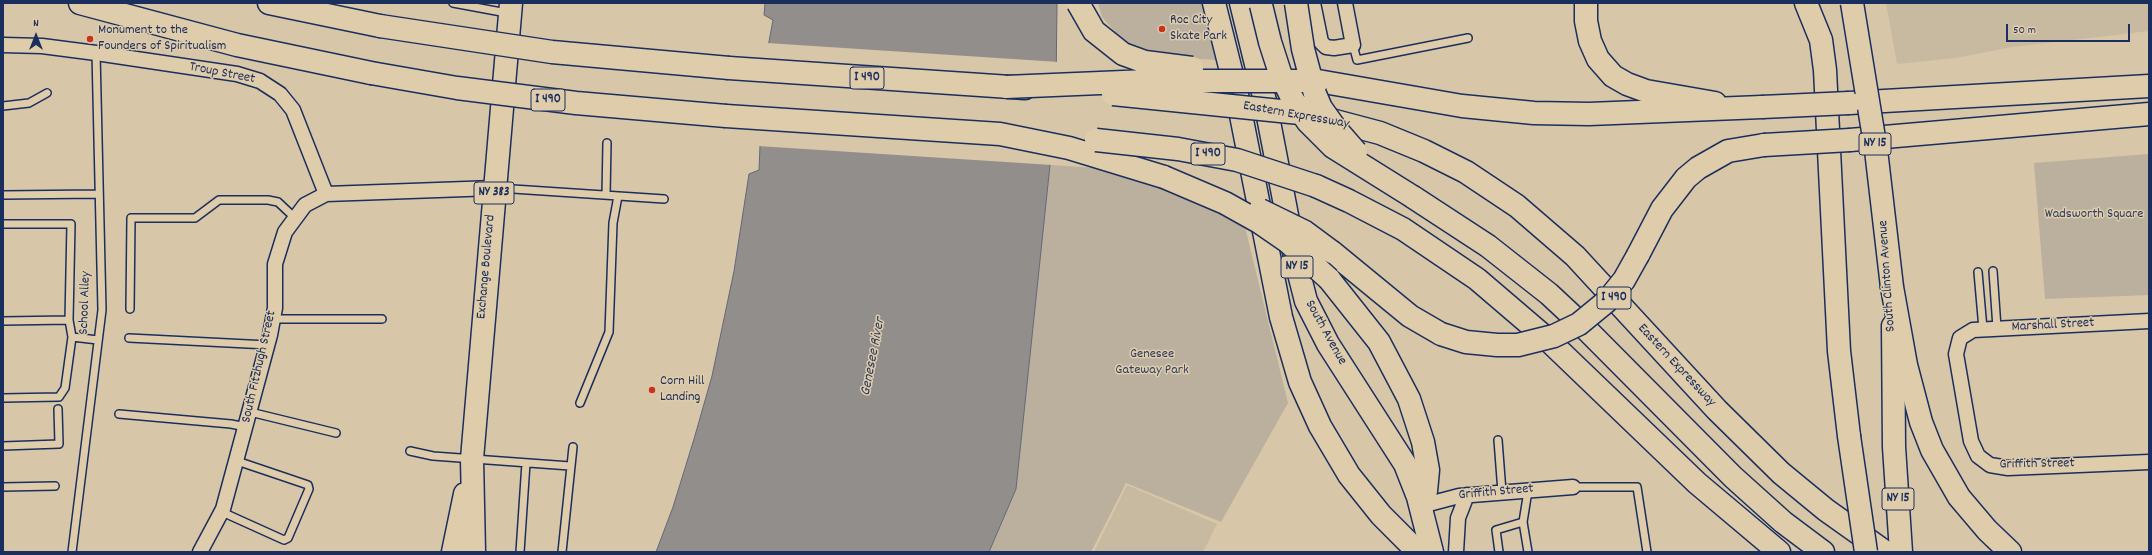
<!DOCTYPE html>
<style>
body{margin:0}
#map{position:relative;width:2152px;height:555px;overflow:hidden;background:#d7c6a7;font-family:Dekko,sans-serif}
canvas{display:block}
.frame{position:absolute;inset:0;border:4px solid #1b2f5e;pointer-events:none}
.north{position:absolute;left:16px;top:16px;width:40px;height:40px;-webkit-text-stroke:3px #dfccaa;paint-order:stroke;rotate:0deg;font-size:11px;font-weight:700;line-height:16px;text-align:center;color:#1b2f5e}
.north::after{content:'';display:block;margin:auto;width:14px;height:18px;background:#1b2f5e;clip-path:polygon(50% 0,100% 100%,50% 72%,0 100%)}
.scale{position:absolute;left:2006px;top:24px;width:124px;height:18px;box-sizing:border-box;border:2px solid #1b2f5e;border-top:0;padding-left:5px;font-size:12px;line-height:14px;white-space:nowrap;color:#1b2f5e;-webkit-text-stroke:3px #dfccaa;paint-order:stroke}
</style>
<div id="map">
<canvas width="2152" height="555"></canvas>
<div class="frame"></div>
<div class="north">N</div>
<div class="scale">50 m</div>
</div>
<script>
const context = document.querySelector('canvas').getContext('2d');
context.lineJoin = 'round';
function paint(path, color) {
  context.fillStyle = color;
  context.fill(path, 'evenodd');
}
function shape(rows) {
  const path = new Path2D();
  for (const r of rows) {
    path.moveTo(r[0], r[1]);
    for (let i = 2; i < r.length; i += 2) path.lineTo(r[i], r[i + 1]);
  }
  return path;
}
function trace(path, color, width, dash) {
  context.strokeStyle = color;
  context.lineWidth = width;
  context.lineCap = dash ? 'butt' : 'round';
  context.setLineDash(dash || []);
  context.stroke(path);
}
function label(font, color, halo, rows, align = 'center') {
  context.font = font + ' Dekko,sans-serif';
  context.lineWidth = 3;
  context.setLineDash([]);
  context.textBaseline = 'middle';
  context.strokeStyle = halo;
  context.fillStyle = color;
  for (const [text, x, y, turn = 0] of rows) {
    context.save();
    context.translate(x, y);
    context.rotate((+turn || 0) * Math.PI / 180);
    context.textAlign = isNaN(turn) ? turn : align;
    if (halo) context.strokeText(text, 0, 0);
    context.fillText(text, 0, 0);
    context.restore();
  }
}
paint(shape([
 [1886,3,2149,3,2149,31,2012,47,1956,58,1897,64],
 [1127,485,1217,524,1203,552,1094,552]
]), '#c8baa1');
paint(shape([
 [1098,3,1205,3,1217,60,1152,56,1123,41,1102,17],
 [2149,154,2149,295,2045,299,2034,163],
 [1050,165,1098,168,1130,178,1206,205,1244,223,1288,403,1221,522,1126,483,1091,552,989,552,1016,489]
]), '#bbb09d');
const water = shape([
 [765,3,1057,3,1056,89,1050,165,1016,489,989,552,656,552,673,507,694,439,712,376,734,271,749,174,759,170,763,74,773,20,764,15,765,3]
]);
paint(water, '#928e8c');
trace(water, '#62687a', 1);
paint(shape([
 [767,43,1059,62,1052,165,758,146,761,74]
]), '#d7c6a7');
const service = shape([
 [453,3,507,13],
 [1353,45,1357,60,1468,38],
 [3,106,29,103,47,93],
 [498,188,664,199],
 [3,195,99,194],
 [606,195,607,143],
 [3,224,71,224,69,320],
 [1993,271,1997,328],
 [1978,272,1983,329],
 [130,309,131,218,195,218,219,200,268,200,278,202,295,218],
 [273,319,382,319],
 [3,321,69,320,72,337,65,388,59,397,3,398],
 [72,337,98,340],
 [129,338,268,345],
 [580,403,609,332,613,223,618,196],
 [250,412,336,433],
 [119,414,231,424,246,427],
 [1498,440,1502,492],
 [3,446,59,444,58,409],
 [410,451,433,456,570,466],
 [3,487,55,486],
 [1573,487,1637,487,1647,552],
 [222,512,284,540,288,538,309,489,308,485,237,461],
 [1523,522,1528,552],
 [72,552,102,310,96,53],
 [520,552,526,463],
 [562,552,573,447],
 [1499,552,1496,530,1523,522,1528,491]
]);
const minor = shape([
 [1313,3,1321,42,1326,47,1334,48,1353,45,1345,3],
 [3,45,42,46,96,53,237,74,260,81,280,94,293,110,326,194],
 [2149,321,1973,330,1960,338,1956,354,1971,441,1978,456,1990,465,2008,468,2149,462],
 [1421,506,1459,496,1573,487],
 [200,552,223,509,270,335,275,308,275,264,285,232,305,205,326,194,494,188],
 [1456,552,1458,518,1467,495]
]);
const primary = shape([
 [1241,3,1265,101,1296,262,1306,301,1328,344,1405,464,1418,497,1432,552],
 [1586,3,1586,21,1590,41,1598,59,1613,76,1627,84,1646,91,1715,103],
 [1806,3,1821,40,1825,70,1839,351,1849,436],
 [1849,103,2149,86],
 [1893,326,1894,447,1901,552],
 [453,552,465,494],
 [474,552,472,459,511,3]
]);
const motorway = shape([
 [80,3,237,45,371,73],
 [269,3,380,26],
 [1214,3,1237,95,1281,317,1300,382,1320,426,1349,475,1381,515,1418,552],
 [729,68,1025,88],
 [1318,81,1462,106,1534,113,1589,114,1762,107],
 [726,116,1000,134,1069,148,1164,177],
 [1316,116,1380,133,1424,151,1466,172,1517,206,1575,256,1717,410,1781,473,1826,510,1885,552],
 [1850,140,2149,114],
 [1316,186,1349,201,1403,229,1477,279,1546,338,1697,483,1779,552],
 [1413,197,1488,246,1549,294,1579,322,1733,477,1783,522,1823,552],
 [1332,252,1410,316,1441,334],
 [1638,255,1662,209,1686,178,1698,168,1728,151,1764,145],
 [1329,279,1379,342,1409,399,1423,442,1428,470,1426,491,1421,506],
 [1892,287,1906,365,1921,422,1932,450,1959,497,1987,530,2010,552]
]);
trace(service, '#1b2f5e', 10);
trace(minor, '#1b2f5e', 17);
trace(primary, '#1b2f5e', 25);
trace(motorway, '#1b2f5e', 25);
trace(service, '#dfccaa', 7);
trace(minor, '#dfccaa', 14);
trace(primary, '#dfccaa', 22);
trace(motorway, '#dfccaa', 22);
const primaryBridge = shape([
 [1852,3,1876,150,1892,287],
 [1762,107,1849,103],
 [1849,436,1866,552]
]);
const motorwayBridge = shape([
 [1078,3,1094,31,1123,54,1145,62,1192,68],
 [1296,3,1303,49,1315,94,1321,108,1336,129,1356,152],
 [1261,5,1270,42,1280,73,1293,100,1308,122,1333,147,1413,197],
 [380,26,552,52,729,68],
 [371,73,457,88,576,103,726,116],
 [1006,87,1147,81,1318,81],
 [1113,94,1300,113],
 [1096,140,1178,149,1237,160,1316,186],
 [1764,145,1850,140],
 [1164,177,1225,203,1259,222,1288,242,1329,279],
 [1260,210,1305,232,1332,252],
 [1441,334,1466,342,1497,345,1518,345,1554,336,1579,324,1607,301,1624,280,1638,255]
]);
trace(primaryBridge, '#1b2f5e', 25, []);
trace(motorwayBridge, '#1b2f5e', 25, []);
trace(primaryBridge, '#dfccaa', 22);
trace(motorwayBridge, '#dfccaa', 22);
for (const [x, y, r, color] of [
 [1162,29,4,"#c8321e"],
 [90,39,4,"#c8321e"],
 [652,390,4,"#c8321e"]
]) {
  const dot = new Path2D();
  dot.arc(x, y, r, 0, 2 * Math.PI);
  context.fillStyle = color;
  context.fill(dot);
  trace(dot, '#dfccaa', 1.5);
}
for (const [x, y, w] of [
 [867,78,34],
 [548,100,34],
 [1875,144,32],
 [1208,154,34],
 [494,193,40],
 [1297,267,32],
 [1614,298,34],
 [1898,499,32]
]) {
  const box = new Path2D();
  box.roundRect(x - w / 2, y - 11, w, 22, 3);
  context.fillStyle = '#dfccaa';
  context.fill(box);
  trace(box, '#1b2f5e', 1);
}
label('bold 13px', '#1b2f5e', null, [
 ["I 490",867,78],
 ["I 490",548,100],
 ["NY 15",1875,144],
 ["I 490",1208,154],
 ["NY 383",494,193],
 ["NY 15",1297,267],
 ["I 490",1614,298],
 ["NY 15",1898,499]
]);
label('14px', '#1b2f5e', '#dfccaa', [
 ["Roc City",1170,21],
 ["Skate Park",1170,37],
 ["Monument to the",98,31],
 ["Founders of Spiritualism",98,47],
 ["Corn Hill",660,382],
 ["Landing",660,398]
], 'left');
label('14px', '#1b2f5e', '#dfccaa', [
 ["Troup Street",222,74,11],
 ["Eastern Expressway",1296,116,10],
 ["Exchange Boulevard",487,267,-85],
 ["South Clinton Avenue",1888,276,-94],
 ["School Alley",86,303,-88],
 ["Marshall Street",2053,326,-3],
 ["South Avenue",1325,333,61],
 ["Eastern Expressway",1676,366,47],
 ["South Fitzhugh Street",260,367,-77],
 ["Griffith Street",2037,465,-1],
 ["Griffith Street",1496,493,-5]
]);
label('14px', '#2b3c64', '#dfccaa', [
 ["Wadsworth Square",2094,215],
 ["Genesee",1152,355],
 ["Gateway Park",1152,371]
]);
label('italic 15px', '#2d3d65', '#dfccaa', [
 ["Genesee River",874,357,-79]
]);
</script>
